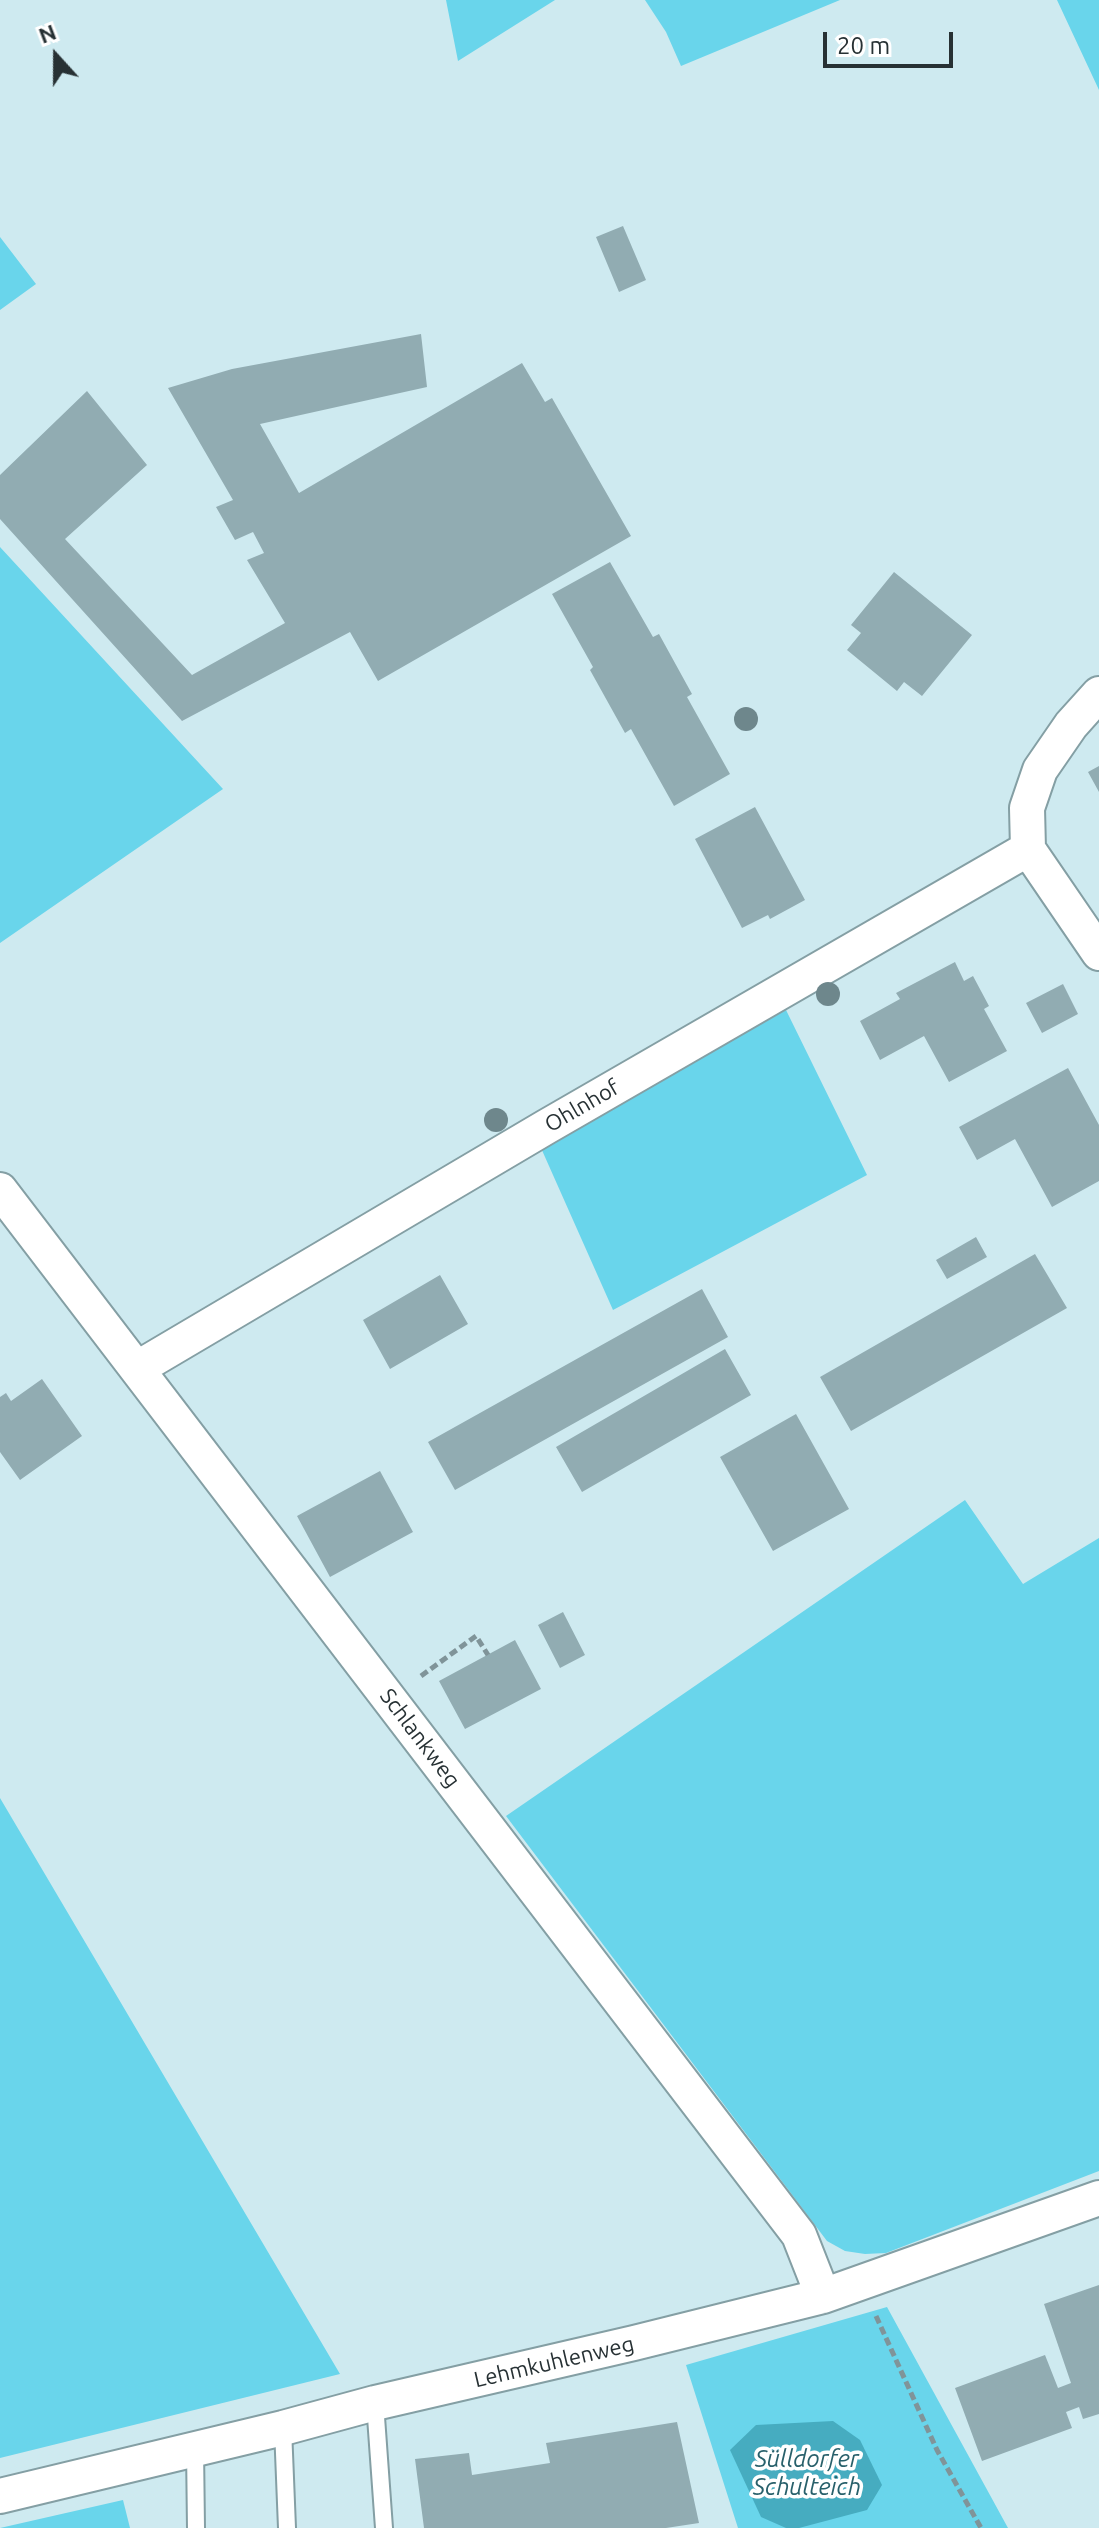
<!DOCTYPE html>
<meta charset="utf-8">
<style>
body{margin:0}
#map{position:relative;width:1099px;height:2528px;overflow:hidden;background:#ceeaf0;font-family:Ubuntu,sans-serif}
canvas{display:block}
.north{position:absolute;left:16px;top:16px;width:80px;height:80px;-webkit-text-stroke:6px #fff;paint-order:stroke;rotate:339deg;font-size:22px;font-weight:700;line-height:32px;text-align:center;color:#273134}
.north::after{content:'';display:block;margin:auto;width:28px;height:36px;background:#273134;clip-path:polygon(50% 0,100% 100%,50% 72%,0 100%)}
.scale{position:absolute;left:823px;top:32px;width:130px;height:36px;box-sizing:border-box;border:4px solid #273134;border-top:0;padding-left:10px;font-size:24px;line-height:28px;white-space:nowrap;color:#273134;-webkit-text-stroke:6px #fff;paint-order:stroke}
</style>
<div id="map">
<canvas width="1099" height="2528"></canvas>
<div class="north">N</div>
<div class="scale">20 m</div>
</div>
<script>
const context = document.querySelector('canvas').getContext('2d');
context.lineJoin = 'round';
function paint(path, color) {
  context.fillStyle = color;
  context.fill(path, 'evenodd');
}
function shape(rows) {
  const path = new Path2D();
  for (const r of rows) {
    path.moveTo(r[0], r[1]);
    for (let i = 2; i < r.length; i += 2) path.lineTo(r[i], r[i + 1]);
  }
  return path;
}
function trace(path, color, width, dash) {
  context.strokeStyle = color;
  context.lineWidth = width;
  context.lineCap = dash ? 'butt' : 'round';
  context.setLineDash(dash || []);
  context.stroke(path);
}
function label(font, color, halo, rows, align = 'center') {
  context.font = font + ' Ubuntu,sans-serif';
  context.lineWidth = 7;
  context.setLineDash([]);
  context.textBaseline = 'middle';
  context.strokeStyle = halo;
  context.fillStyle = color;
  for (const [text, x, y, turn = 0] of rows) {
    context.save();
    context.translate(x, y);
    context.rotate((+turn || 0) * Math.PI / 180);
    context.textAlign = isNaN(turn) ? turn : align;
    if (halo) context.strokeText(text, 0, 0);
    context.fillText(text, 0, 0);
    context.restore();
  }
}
paint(shape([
 [446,0,555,0,458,61],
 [645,0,840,0,681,66,666,32],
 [1057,0,1099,0,1099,90],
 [0,237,36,284,0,310],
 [0,547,223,789,0,943],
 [786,1010,867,1175,613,1310,541,1148],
 [965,1500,1023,1584,1099,1538,1099,2171,886,2253,865,2254,845,2251,827,2241,506,1816],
 [0,1798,340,2374,0,2458],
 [887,2307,1008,2528,738,2528,686,2365],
 [123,2500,130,2528,0,2528]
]), '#69d5eb');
paint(shape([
 [833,2421,860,2440,882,2485,867,2510,799,2528,786,2528,761,2517,730,2450,756,2425]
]), '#46acc0');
paint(shape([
 [623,226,646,280,619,292,596,237],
 [421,334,427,387,260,424,299,493,522,363,545,402,552,398,631,536,378,681,350,632,182,721,0,519,0,475,87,391,147,465,65,539,192,675,285,623,247,560,264,553,253,532,235,540,216,507,233,500,168,388,232,369],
 [610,562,653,637,659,634,692,694,687,697,730,774,674,806,631,729,625,733,590,670,593,667,552,594],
 [894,572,972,635,922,696,904,682,897,691,847,650,861,633,851,625],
 [1099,766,1099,792,1088,772],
 [755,807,805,900,770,919,768,915,742,928,695,839],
 [955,962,964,981,973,976,989,1006,984,1009,1007,1051,949,1082,924,1036,880,1060,860,1021,900,999,896,993],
 [1063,984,1078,1014,1042,1033,1026,1003],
 [1068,1068,1099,1125,1099,1181,1052,1207,1015,1139,977,1160,959,1127],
 [976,1237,987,1257,947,1279,936,1260],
 [1035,1254,1067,1308,851,1431,820,1377],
 [440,1275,468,1324,390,1369,363,1320],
 [702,1289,728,1337,455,1490,428,1442],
 [725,1349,751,1395,582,1492,556,1447],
 [42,1379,82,1436,20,1480,0,1452,0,1397,6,1393,11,1401],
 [796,1414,849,1509,773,1551,720,1457],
 [380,1471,413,1532,330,1577,297,1516],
 [563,1612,585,1655,560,1668,538,1625],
 [515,1640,541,1689,465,1729,439,1681],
 [1099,2285,1099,2414,1083,2419,1079,2407,1066,2412,1072,2428,982,2461,955,2388,1045,2355,1058,2388,1071,2383,1044,2304],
 [677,2422,699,2523,666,2528,424,2528,415,2459,469,2453,472,2475,550,2463,546,2443]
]), '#91acb2');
const service = shape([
 [375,2403,384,2528],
 [283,2428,287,2528],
 [195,2448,196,2528]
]);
const minor = shape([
 [1028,849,1027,808,1040,770,1071,725,1099,694],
 [1028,849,1099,953],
 [0,1190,799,2235,823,2296],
 [138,1368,546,1127,1028,849],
 [0,2496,283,2428,375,2403,634,2343,823,2296,1099,2198]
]);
trace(service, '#849fa4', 20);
trace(minor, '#849fa4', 38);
trace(shape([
 [421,1676,476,1636,488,1655],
 [876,2316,937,2450,981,2528]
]), '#809499', 5, [8, 4]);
trace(service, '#fff', 16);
trace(minor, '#fff', 34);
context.fillStyle = '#6e878c';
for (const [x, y] of [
 [746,719],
 [828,994],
 [496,1120]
]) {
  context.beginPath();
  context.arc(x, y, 12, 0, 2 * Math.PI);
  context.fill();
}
label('22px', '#273134', '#fff', [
 ["Ohlnhof",582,1106,-30],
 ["Schlankweg",420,1738,53],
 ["Lehmkuhlenweg",554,2362,-13]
]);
label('italic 24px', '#28606b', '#fff', [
 ["Sülldorfer",807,2459],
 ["Schulteich",807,2487]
]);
</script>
